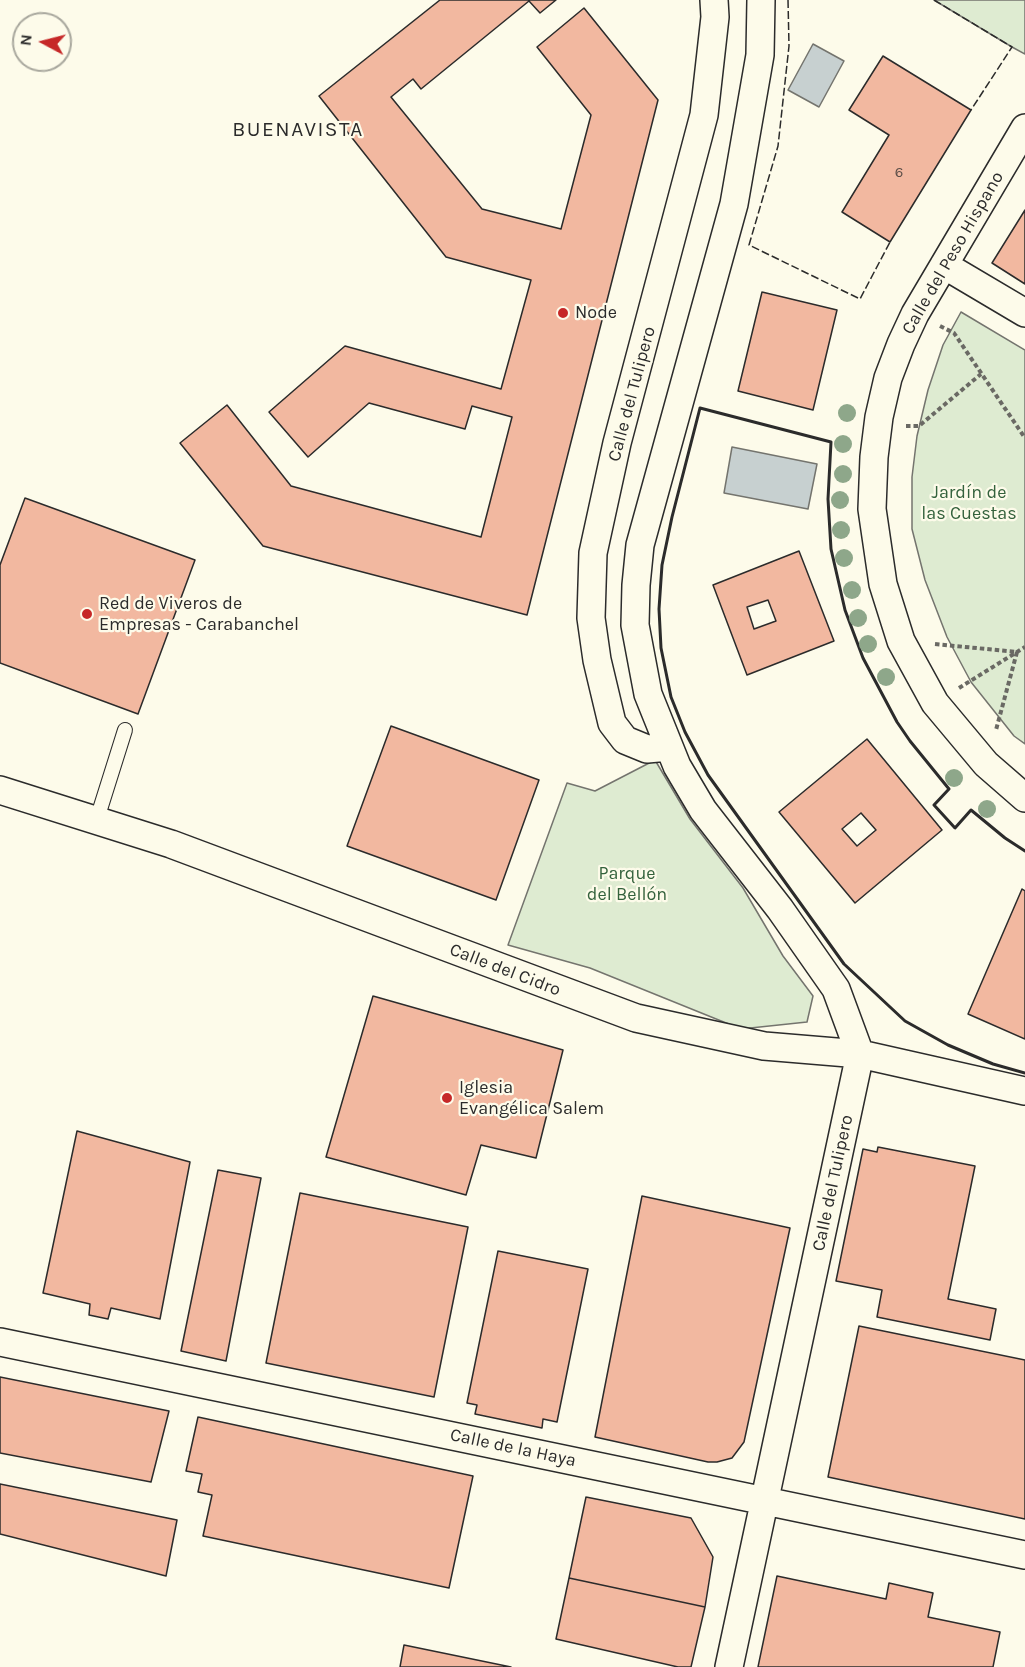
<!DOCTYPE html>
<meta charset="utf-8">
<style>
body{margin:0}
#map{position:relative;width:1025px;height:1667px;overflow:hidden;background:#fdfbea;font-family:Karla,sans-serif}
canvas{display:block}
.north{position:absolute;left:12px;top:12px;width:60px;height:60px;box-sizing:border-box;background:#fdfbea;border:2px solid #a9a89e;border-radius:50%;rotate:277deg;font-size:16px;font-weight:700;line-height:24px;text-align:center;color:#2b2b2b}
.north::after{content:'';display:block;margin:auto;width:21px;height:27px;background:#c62828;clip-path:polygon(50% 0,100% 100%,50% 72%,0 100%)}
</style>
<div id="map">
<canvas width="1025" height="1667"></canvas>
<div class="north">N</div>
</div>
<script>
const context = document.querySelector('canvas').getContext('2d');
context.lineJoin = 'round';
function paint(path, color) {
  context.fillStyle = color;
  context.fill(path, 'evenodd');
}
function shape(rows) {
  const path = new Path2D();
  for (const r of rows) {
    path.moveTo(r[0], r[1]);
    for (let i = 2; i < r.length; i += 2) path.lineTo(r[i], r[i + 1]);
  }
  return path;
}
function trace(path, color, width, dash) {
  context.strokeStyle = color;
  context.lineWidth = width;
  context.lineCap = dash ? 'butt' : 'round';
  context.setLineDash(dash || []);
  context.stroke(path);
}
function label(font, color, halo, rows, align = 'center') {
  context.font = font + ' Karla,sans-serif';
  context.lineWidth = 4.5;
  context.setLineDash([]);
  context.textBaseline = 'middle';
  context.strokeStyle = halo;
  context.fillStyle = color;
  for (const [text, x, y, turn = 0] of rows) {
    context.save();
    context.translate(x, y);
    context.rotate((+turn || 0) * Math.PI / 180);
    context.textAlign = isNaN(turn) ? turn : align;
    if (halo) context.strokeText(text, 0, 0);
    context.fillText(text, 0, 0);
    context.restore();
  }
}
const green = shape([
 [934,0,1025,0,1025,54,1012,47,934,0],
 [961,312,1025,350,1025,744,1014,736,971,682,947,637,925,580,912,529,912,477,917,436,928,390,943,345,961,312],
 [655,760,690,819,743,888,783,956,813,996,807,1022,741,1029,590,968,508,945,567,783,595,791,655,760]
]);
paint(green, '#deebd1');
trace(green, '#74746e', 1.5);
const water = shape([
 [813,44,844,61,819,107,788,90,813,44],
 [732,447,817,464,808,509,724,493,732,447]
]);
paint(water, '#c7d0d0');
trace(water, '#74746e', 1.5);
const building = shape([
 [440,0,556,0,540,13,529,1,421,89,413,79,391,97,482,209,561,229,591,115,537,47,584,8,658,100,527,615,263,546,180,443,227,405,291,486,481,537,512,417,472,406,465,429,369,403,308,457,269,412,345,346,501,389,531,280,446,257,319,96,440,0],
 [883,56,971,110,890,242,842,212,889,135,849,110,883,56],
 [1025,210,1025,284,992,263,1025,210],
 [762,292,837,310,813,410,738,391,762,292],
 [25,498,195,560,138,714,0,663,0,565,25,498],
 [799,551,834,641,747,675,713,585,799,551],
 [768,600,776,621,754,629,747,607,768,600],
 [391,726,539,780,496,900,347,846,391,726],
 [867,739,942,830,855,903,779,812,867,739],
 [861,813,876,830,857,846,842,829,861,813],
 [1022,889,1025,891,1025,1039,968,1014,1022,889],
 [373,996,563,1050,536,1158,481,1145,466,1195,326,1157,373,996],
 [77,1131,190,1162,160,1319,111,1308,108,1319,89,1315,90,1304,43,1293,77,1131],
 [878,1147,975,1166,948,1299,996,1309,990,1340,877,1317,882,1290,836,1281,863,1149,877,1152,878,1147],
 [218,1170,261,1178,226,1361,181,1351,218,1170],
 [300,1193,468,1227,434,1397,266,1363,300,1193],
 [642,1196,790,1228,744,1442,732,1458,717,1462,708,1462,595,1437,642,1196],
 [498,1251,588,1269,557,1422,543,1419,542,1428,475,1414,477,1405,467,1403,498,1251],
 [859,1326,1025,1360,1025,1519,828,1477,859,1326],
 [0,1377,169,1411,151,1482,0,1453,0,1377],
 [198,1417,473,1476,449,1588,203,1536,212,1495,198,1492,202,1474,186,1471,198,1417],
 [0,1484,177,1520,166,1576,0,1534,0,1484],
 [586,1497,691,1518,713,1557,705,1607,569,1578,586,1497],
 [777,1576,886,1599,889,1583,933,1593,928,1617,1000,1632,993,1667,758,1667,777,1576],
 [569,1578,705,1607,691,1667,678,1667,556,1639,569,1578],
 [404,1645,511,1667,400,1667,404,1645]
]);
paint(building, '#f2b8a0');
trace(building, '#2b2b2b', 1.5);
const service = shape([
 [97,819,125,730]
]);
const minor = shape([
 [1025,128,915,314,901,344,888,378,879,417,874,457,872,509,883,584,901,641,935,703,986,764,1025,798],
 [944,265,1025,313],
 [669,747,647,749,625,740,612,723,597,660,591,618,593,553,617,443,704,115,715,17,714,0],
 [0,790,171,844,636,1018,764,1046,860,1054,1025,1091],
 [0,1342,1025,1555],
 [729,1667,860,1054,836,989,780,909,703,810,677,766,648,694,635,625,636,585,640,545,734,204,760,55,761,0]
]);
trace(service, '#2b2b2b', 16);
trace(minor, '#2b2b2b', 30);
trace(shape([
 [940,326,954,333,1025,438],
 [906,426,919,426,981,374],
 [935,644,1017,652,996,730],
 [959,688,1025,647]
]), '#6a6964', 4, [4.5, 3]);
trace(service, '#fdfbea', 14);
trace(minor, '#fdfbea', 27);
trace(shape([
 [788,0,789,46,778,146,749,245,860,299,890,242],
 [934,0,1012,47,971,110]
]), '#2b2b2b', 1.5, [8, 3]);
trace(shape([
 [1025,851,1005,838,971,810,955,828,934,805,949,789,910,741,897,722,863,658,845,610,831,549,828,499,831,442,700,408,672,517,662,565,659,609,661,648,671,697,685,732,708,775,844,964,905,1021,948,1045,993,1064,1025,1073]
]), '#2b2b2b', 3);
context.fillStyle = '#8ea78a';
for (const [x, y] of [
 [847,413],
 [843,444],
 [843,474],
 [840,500],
 [841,530],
 [844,558],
 [852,590],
 [858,618],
 [868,644],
 [886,677],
 [954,778],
 [987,809]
]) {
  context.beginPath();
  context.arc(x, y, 9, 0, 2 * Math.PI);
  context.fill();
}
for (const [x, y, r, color] of [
 [563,313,6,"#c62828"],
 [87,614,6,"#c62828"],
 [447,1098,6,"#c62828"]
]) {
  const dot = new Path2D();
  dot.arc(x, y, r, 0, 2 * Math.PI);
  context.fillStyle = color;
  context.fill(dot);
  trace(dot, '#fdfbea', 2);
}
label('15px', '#5d4e48', null, [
 ["6",899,173]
]);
label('18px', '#2b2b2b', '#fdfbea', [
 ["Calle del Peso Hispano",953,253,-60],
 ["Calle del Tulipero",632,394,-75],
 ["Calle del Cidro",505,970,21],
 ["Calle del Tulipero",833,1183,-78],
 ["Calle de la Haya",513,1448,12]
]);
label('18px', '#2b2b2b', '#fdfbea', [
 ["Node",575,313],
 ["Red de Viveros de",99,604],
 ["Empresas - Carabanchel",99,625],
 ["Iglesia",459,1088],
 ["Evangélica Salem",459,1109]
], 'left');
label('18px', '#34623c', '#fdfbea', [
 ["Jardín de",969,493],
 ["las Cuestas",969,514],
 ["Parque",627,874],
 ["del Bellón",627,895]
]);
context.letterSpacing = '1.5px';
label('21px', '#2b2b2b', '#fdfbea', [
 ["BUENAVISTA",298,130]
]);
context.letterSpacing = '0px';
</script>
